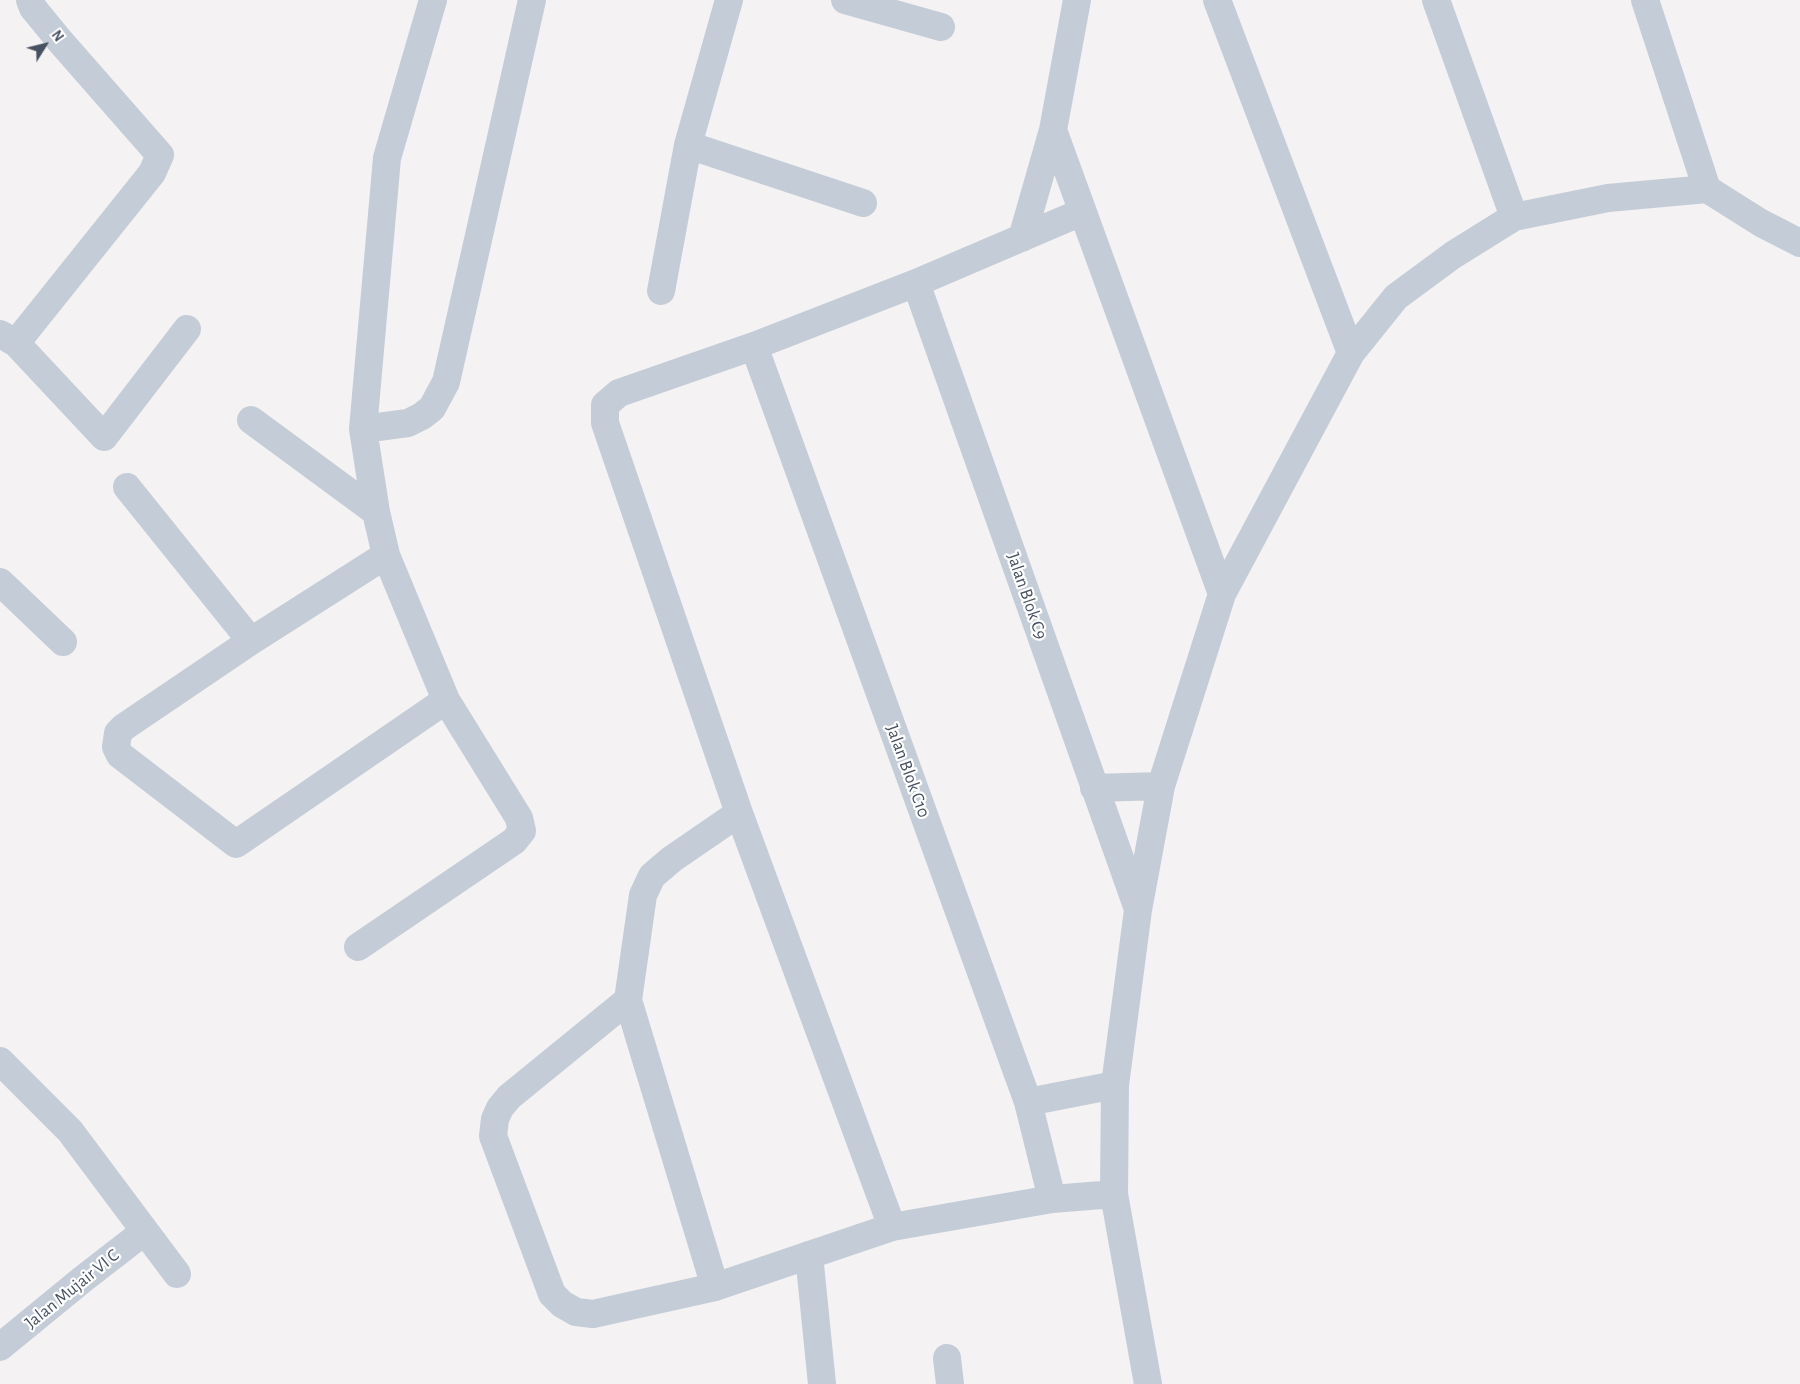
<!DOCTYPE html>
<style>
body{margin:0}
#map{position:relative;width:1800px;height:1384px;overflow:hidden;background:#f4f2f2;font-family:"Alegreya Sans",sans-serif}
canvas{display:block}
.north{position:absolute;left:20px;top:20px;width:50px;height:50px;-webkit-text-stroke:4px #fff;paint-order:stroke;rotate:54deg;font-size:14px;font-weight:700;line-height:20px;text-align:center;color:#475162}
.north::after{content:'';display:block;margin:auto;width:18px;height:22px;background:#475162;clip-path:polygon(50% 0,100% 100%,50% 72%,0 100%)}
</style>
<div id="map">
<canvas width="1800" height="1384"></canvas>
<div class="north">N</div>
</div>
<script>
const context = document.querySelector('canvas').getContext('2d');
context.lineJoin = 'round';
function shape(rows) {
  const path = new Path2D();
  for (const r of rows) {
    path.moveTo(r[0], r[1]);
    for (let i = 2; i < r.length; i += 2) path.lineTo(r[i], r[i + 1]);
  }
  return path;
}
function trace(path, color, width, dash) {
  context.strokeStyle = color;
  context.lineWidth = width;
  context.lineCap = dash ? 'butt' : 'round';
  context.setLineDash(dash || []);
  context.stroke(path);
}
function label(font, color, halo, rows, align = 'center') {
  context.font = font + ' "Alegreya Sans",sans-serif';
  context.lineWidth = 4.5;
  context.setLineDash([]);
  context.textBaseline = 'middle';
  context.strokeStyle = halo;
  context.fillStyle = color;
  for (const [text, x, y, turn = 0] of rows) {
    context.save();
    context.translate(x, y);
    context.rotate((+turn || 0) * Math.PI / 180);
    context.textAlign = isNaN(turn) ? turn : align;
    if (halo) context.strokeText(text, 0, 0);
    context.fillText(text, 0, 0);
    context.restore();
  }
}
trace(shape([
 [845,0,941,27],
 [1077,0,1053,130,1222,594],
 [1217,0,1351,353],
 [1436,0,1514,217],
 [1645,0,1707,189],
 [688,145,863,203],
 [1022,238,1053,130],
 [916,283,1138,909],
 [661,291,688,145,729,0],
 [0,334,16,343,104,437,187,329],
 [16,343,152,173,160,155,60,41,33,8,30,0],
 [754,346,1028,1102,1052,1199],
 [251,420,376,512],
 [363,429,408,423,422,416,432,408,446,382,532,0],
 [127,487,251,641],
 [386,555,251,641,124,727,118,733,116,747,120,755,236,844,446,700],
 [0,582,63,642],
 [1094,788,1161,786],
 [739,813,672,859,652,876,643,895,628,1000,509,1097,500,1108,495,1119,493,1136,552,1294,562,1304,576,1312,593,1314,715,1287,892,1227,1052,1199,1114,1194],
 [358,947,514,841,522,831,519,818,446,700,386,555,376,512,363,429,387,158,433,0],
 [628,1000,715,1287],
 [0,1061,70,1131,177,1274],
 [1028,1102,1115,1085],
 [892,1227,739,813,605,423,605,405,619,393,754,346,916,283,1082,212],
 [809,1255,822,1384],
 [0,1347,83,1279,145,1231],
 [947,1358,950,1384],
 [1148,1384,1114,1194,1115,1085,1138,910,1161,786,1222,594,1351,353,1396,297,1453,255,1514,217,1608,198,1707,189,1761,223,1800,243]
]), '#c4ccd8', 28);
label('18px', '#475162', '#fff', [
 ["Jalan Blok C9",1027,596,71],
 ["Jalan Blok C10",908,771,70],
 ["Jalan Mujair VI C",72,1289,-39]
]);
</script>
